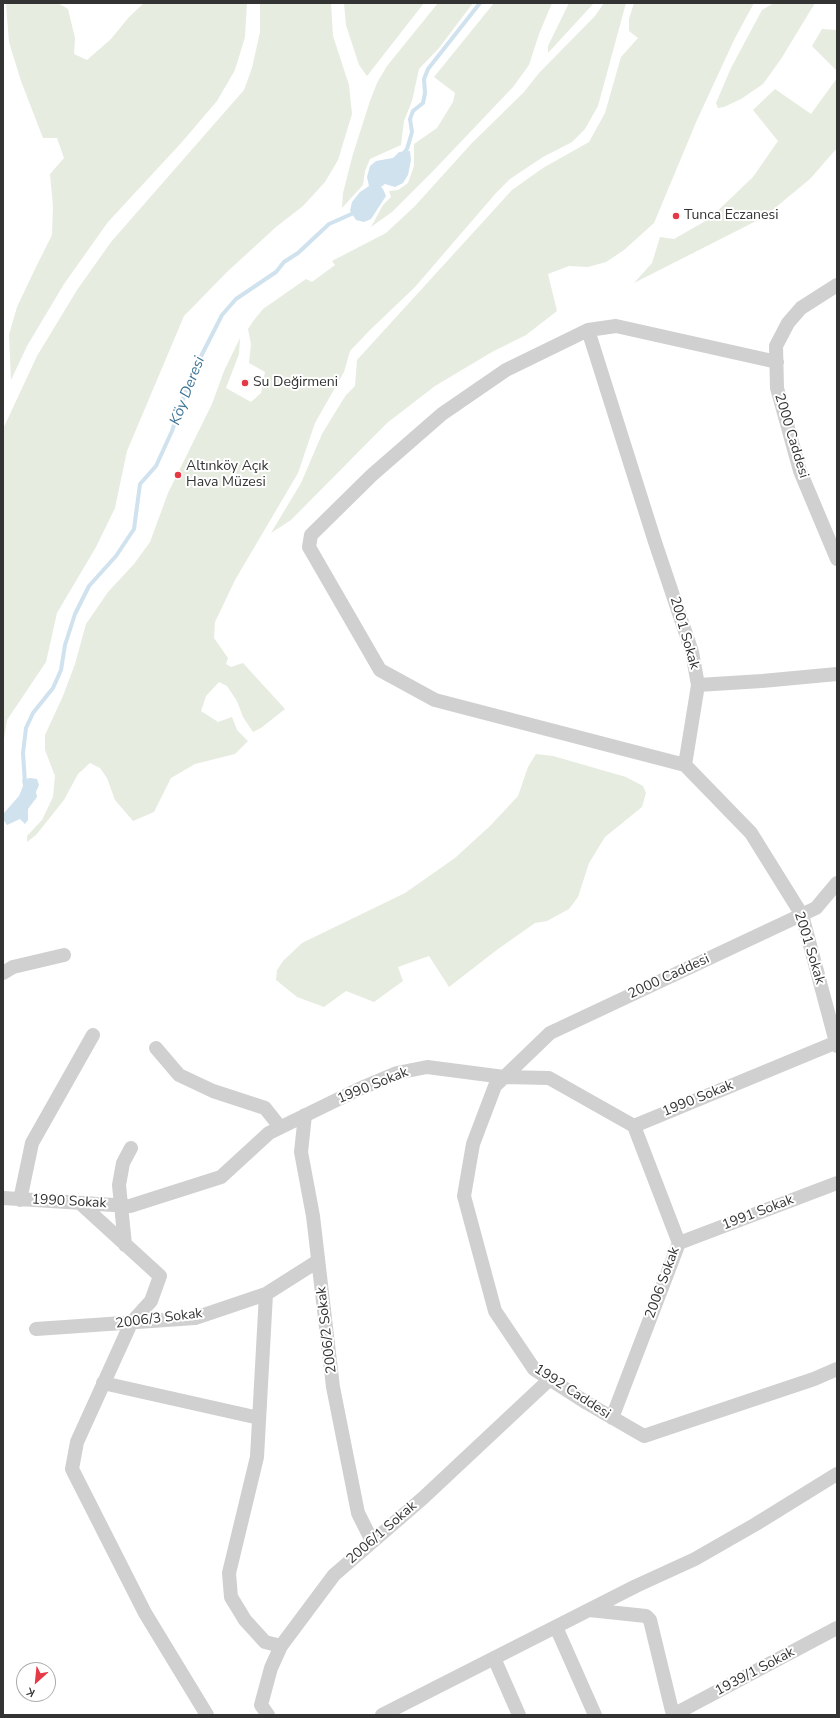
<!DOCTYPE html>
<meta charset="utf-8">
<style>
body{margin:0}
#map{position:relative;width:840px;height:1718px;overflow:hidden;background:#fff;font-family:"Nunito Sans",sans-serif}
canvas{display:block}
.frame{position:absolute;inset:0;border:4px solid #333;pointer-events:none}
.north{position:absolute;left:16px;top:1662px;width:40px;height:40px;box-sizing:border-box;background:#fff;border:1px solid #adadad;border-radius:50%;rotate:207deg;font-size:11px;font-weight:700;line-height:16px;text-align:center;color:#333}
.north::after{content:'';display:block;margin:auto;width:14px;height:18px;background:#e63946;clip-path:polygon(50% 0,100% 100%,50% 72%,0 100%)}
</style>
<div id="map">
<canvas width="840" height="1718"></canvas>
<div class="frame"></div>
<div class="north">K</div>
</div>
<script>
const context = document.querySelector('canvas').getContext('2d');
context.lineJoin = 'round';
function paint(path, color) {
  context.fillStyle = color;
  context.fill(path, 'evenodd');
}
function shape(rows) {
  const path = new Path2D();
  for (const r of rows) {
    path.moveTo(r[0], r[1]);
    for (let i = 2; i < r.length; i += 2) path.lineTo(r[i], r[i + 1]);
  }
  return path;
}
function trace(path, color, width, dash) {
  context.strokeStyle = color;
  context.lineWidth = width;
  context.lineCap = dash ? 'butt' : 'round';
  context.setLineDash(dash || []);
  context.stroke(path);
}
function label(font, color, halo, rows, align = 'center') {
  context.font = font + ' "Nunito Sans",sans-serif';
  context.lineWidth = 4;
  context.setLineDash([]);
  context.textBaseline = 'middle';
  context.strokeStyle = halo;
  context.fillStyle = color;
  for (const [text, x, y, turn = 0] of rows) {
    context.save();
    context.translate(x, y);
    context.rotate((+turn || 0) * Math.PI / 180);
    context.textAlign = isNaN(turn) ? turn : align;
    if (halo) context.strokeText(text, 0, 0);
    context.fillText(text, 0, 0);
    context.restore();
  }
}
paint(shape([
 [6,3,58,3,68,9,75,38,74,54,87,60,111,39,129,17,144,3,247,3,245,37,235,70,217,101,182,142,108,222,64,284,27,346,11,380,9,335,17,307,35,269,52,235,53,206,50,174,64,158,57,138,43,138,21,81,9,42],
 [260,3,331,3,333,36,349,85,352,114,338,160,325,182,303,206,276,227,227,272,184,316,127,451,115,508,96,547,57,613,46,662,7,720,3,745,3,429,37,356,77,290,111,242,244,90,252,68,260,32],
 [344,3,424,3,367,76,359,65,346,25],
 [438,3,473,3,439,48,419,69,412,101,404,121,401,145,370,159,365,171,363,185,342,208,343,193,353,154,370,101,377,83,387,66],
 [494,3,552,3,539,34,529,65,513,87,435,169,392,212,371,227,383,205,391,197,389,191,398,190,408,183,414,166,414,144,437,128,453,102,455,93,434,77],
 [569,3,594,3,548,53,548,46],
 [604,3,626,3,598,106,585,129,572,142,543,157,510,179,496,193,415,287,370,330,350,351,344,372,315,423,298,473,235,580,215,622,214,638,228,658,226,664,231,667,243,663,285,709,261,728,253,732,243,717,237,701,227,686,219,682,206,696,201,711,218,722,232,717,237,730,248,741,235,754,195,764,171,778,154,812,133,821,115,800,107,778,100,768,90,763,78,774,64,800,36,835,27,842,27,836,42,820,53,797,55,776,45,750,45,735,63,696,75,664,86,624,108,592,134,564,150,542,168,493,212,404,224,371,240,338,239,354,226,388,251,402,261,393,265,372,249,363,251,344,248,329,254,320,263,309,306,279,312,282,335,265,332,261,386,233,415,206,471,144,524,92,539,73,595,16],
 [634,3,754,3,735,38,697,120,654,223,624,250,606,262,588,267,569,266,548,274,557,311,526,335,492,352,435,386,387,423,291,520,271,533,301,483,322,434,336,411,346,395,355,386,357,360,512,190,543,168,589,142,605,113,621,57,638,38,629,31,629,19],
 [774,3,815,3,781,59,763,84,741,99,724,107,718,108,716,103,731,68,762,10],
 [822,29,837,30,837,71,812,46],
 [837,78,837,148,810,179,764,217,634,283,652,263,660,237,674,239,709,219,753,177,778,141,753,110,775,89,811,114],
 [536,754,553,756,626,777,643,786,646,793,642,807,605,837,589,863,578,897,569,909,547,921,535,923,498,949,449,987,429,956,398,967,403,981,374,1002,346,991,324,1007,297,997,276,980,277,970,283,961,302,943,405,893,455,858,490,826,518,796,528,767]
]), '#e6ecdf');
paint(shape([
 [410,151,411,160,408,175,403,183,395,187,385,184,381,187,383,189,386,196,371,219,364,222,356,220,350,211,352,202,360,192,369,186,367,177,370,166,376,161,393,158,399,152],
 [30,778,37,779,39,785,36,792,37,797,28,809,28,820,25,824,20,819,7,825,3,819,3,814,19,796,23,786,22,780]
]), '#cfe2ee');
trace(shape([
 [403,154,407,149,412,132,410,119,413,111,423,103,425,93,424,79,428,69,480,3],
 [25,783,23,753,26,728,33,713,53,688,61,670,65,645,75,614,89,586,116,556,134,529,140,484,156,466,172,431,191,376,222,315,236,299,276,272,284,262,298,253,329,224,356,212]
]), '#cfe2ee', 4);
trace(shape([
 [837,285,801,308,788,323,776,346,777,388,800,471,837,559],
 [588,330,655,542,692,652,698,685,685,765,751,833,802,915,837,1046],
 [698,685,762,681,837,674],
 [685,765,435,700,380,670,309,547,311,535,372,475,442,414,506,370,588,330,616,326,777,362],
 [837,883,816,908,550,1033,495,1086,473,1144,464,1196,495,1311,534,1369,587,1403,644,1436,814,1379,837,1369],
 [3,973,13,967,64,955],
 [156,1048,179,1075,213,1091,265,1108,280,1127],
 [305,1115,301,1152,313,1216,333,1387,358,1513,372,1541],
 [634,1126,837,1042],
 [3,1198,130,1206,221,1177,269,1133,359,1089,397,1073,427,1067,504,1077,549,1078,634,1126],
 [20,1200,32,1143,93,1035],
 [80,1203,160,1276,151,1301,131,1323,77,1442,72,1469,145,1613,207,1715],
 [679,1243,837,1183],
 [125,1245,119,1185,123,1163,131,1148],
 [266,1294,257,1457,229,1573,231,1597,245,1620,265,1642,281,1646],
 [36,1329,195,1318,266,1294,318,1261],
 [103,1383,259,1418],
 [612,1418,679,1243,634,1126],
 [589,1610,646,1616,650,1620,673,1715],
 [556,1627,595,1715],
 [494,1658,519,1715],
 [268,1715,261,1705,271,1668,281,1646,334,1575,423,1498,549,1380],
 [382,1715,636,1586,695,1559,756,1524,837,1474],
 [673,1715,837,1628]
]), '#d0d0d0', 14);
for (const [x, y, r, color] of [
 [676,216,4,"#e63946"],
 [245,383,4,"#e63946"],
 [178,475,4,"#e63946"]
]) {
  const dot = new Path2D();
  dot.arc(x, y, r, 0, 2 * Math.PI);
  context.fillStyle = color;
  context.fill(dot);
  trace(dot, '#fff', 1.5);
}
label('14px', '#333', '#fff', [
 ["Tunca Eczanesi",684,216],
 ["Su Değirmeni",253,383],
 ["Altınköy Açık",186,467],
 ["Hava Müzesi",186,483]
], 'left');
label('14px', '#333', '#fff', [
 ["2000 Caddesi",791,436,73],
 ["2001 Sokak",684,633,74],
 ["2001 Sokak",809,948,73],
 ["2000 Caddesi",669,977,-25],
 ["1990 Sokak",373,1086,-22],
 ["1990 Sokak",698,1099,-22],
 ["1990 Sokak",69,1202,3],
 ["1991 Sokak",758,1213,-21],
 ["2006 Sokak",663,1283,-70],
 ["2006/3 Sokak",159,1319,-7],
 ["2006/2 Sokak",327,1330,-97],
 ["1992 Caddesi",572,1392,33],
 ["2006/1 Sokak",382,1533,-41],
 ["1939/1 Sokak",755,1672,-28]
]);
label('italic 15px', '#3f7597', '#fff', [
 ["Köy Deresi",188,391,-69]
]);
</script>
